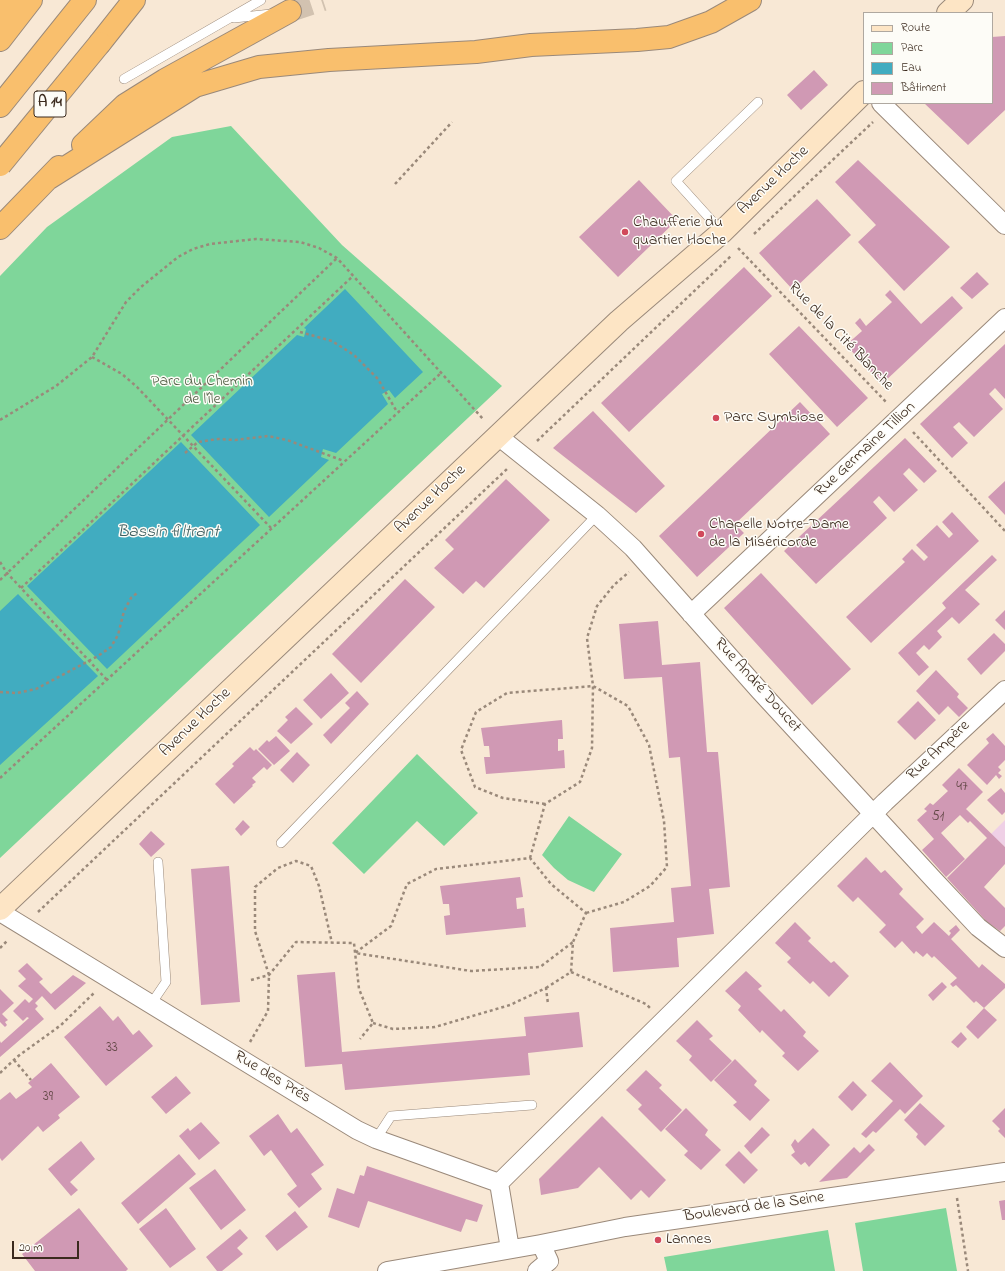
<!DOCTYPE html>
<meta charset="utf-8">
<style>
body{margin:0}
#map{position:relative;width:1005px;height:1271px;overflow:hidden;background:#f8e8d5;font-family:"Indie Flower",sans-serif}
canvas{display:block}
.legend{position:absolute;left:863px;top:12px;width:130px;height:92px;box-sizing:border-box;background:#fdfcf7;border:1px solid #afa8a0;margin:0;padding:5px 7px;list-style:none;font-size:12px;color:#3b2a1e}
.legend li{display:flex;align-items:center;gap:8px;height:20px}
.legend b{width:20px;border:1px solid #afa8a0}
.scale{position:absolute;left:12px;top:1241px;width:67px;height:18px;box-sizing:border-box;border:2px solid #3b2a1e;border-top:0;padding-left:5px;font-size:12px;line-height:14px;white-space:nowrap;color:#3b2a1e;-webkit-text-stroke:3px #fdfcf7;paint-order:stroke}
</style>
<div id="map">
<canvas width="1005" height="1271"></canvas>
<ul class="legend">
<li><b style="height:5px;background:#fde5c5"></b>Route</li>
<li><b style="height:11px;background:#7fd69a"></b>Parc</li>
<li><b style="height:11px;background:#41acc0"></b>Eau</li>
<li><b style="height:11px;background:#d099b4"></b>Bâtiment</li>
</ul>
<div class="scale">20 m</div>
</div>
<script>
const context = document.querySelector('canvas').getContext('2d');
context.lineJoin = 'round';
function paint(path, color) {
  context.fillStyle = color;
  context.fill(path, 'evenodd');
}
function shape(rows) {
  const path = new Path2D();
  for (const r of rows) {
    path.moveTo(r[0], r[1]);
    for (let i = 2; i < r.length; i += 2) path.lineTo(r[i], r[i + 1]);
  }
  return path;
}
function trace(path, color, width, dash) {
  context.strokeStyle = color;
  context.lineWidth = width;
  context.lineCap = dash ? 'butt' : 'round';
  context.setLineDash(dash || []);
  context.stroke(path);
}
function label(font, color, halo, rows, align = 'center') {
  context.font = font + ' "Indie Flower",sans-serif';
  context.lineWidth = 3;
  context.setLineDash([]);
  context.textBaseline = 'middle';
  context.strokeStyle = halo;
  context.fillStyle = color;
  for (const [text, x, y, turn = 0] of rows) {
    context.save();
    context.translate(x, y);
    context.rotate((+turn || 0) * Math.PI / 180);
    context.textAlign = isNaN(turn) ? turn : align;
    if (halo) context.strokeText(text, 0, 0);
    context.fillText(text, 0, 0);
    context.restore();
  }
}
paint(shape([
 [1005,820,1005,847,991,834]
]), '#efd0e6');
paint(shape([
 [231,126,342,245,502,386,0,858,0,276,47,227,172,137],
 [417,754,478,813,444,846,417,821,364,874,332,843],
 [569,816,622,854,594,892,568,880,554,868,542,855],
 [946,1208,957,1271,863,1271,855,1223],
 [828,1230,835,1271,667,1271,664,1257]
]), '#7fd69a');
paint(shape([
 [345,289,423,372,395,398,389,390,382,394,388,404,336,453,323,449,321,457,329,460,269,517,191,435,297,335,304,337,306,329,304,328],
 [181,442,260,525,107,669,27,586],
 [18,594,98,676,0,765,0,611]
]), '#41acc0');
paint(shape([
 [1005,36,1005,110,968,145,924,103,992,103,992,37],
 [814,70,828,85,801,110,787,95],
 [858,160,950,247,904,291,858,242,876,225,835,182],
 [639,180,677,220,618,277,579,237],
 [817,199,851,235,793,290,759,253],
 [744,267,772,296,629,432,601,403],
 [977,272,989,284,972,299,960,288],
 [890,290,921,324,952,296,963,308,882,384,846,345,862,331,855,323,860,318,866,326,892,302,885,295],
 [799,326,868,398,837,427,769,354],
 [1005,344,1005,399,995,388,989,394,1003,409,974,437,959,422,953,427,968,443,952,458,920,424],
 [800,402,830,434,735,524,744,533,697,577,659,536],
 [593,411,665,486,636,513,553,448],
 [905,438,937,471,924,483,909,468,903,474,918,490,894,512,879,496,873,502,887,518,816,584,784,551],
 [506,479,550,520,484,588,476,581,463,594,434,568,454,549,445,540],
 [1005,481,1005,515,988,497],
 [952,512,979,541,871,643,846,617,905,562,902,559,912,549,924,561,928,557,916,545,937,525,949,538,953,534,942,522],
 [992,555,997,560,965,590,980,604,959,624,952,617,937,631,942,637,929,650,924,645,916,653,929,667,919,676,898,653,946,608,942,603],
 [761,573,851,669,812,705,724,608],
 [405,579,435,607,361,683,332,654],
 [1005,610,1005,630,995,620],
 [658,621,662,665,700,662,707,752,718,752,730,887,709,889,714,934,677,938,679,967,613,972,610,928,674,922,671,888,691,886,680,757,669,758,662,677,624,679,619,624],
 [994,633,1005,644,1005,651,981,675,967,659],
 [936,670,959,694,957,697,968,708,959,717,948,706,939,715,916,691],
 [331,673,349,693,321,719,303,700],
 [357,691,369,704,331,744,323,735,350,708,345,703],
 [918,701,936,720,915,740,897,722],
 [296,707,313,724,291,744,277,731,288,720,285,717],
 [562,720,563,739,558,739,558,751,564,750,565,768,486,774,484,757,490,757,489,746,484,746,481,728],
 [993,733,1005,746,1005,760,998,767,1001,770,998,773,1002,776,999,779,996,775,987,785,967,765,989,743,986,739],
 [276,736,290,751,274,765,258,749,267,740,269,742],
 [250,747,254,751,256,749,272,765,267,770,264,767,252,778,256,782,252,785,253,786,234,804,215,784,234,766,232,764],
 [297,752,310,765,293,783,280,770],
 [959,768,983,792,966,809,1005,847,1005,864,984,887,1005,908,1005,926,1000,931,987,922,947,878,987,838,970,821,968,823,960,815,941,833,965,859,946,877,922,850,934,839,917,820,927,811,924,809,930,803,933,805,948,791,942,785],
 [1001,788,1005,793,1005,812,1002,815,987,800],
 [243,820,250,827,241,836,235,829],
 [151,831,165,844,151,857,139,844],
 [866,857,881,873,885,870,903,889,899,894,924,919,916,927,922,934,934,922,949,936,951,933,949,931,956,925,960,930,951,939,979,968,982,964,1005,984,1005,988,984,1008,976,1001,974,1003,956,985,953,987,950,984,957,978,934,956,932,958,927,953,923,957,916,951,914,954,902,941,895,948,879,932,886,925,858,897,853,902,837,886],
 [229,866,240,1002,201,1005,191,869],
 [520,877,523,897,516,898,517,909,524,908,526,927,446,935,444,916,450,915,449,904,443,904,440,886],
 [795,922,811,938,808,941,831,963,834,961,849,976,829,997,813,981,810,984,787,962,791,958,775,943],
 [27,963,43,979,39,982,51,994,73,975,86,983,55,1010,42,996,35,1003,38,1006,35,1009,44,1019,0,1057,0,1041,1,1043,29,1018,27,1017,23,1021,13,1011,25,999,29,1003,33,999,18,986,26,979,18,971],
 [746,971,762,986,758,989,781,1012,784,1009,806,1032,803,1036,819,1051,798,1071,782,1056,785,1053,762,1030,760,1033,738,1010,741,1006,725,991],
 [335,972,342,1052,526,1036,524,1017,579,1012,583,1047,528,1053,530,1075,345,1090,342,1064,305,1067,297,975],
 [942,982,947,987,933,1001,928,995],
 [0,989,14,1003,2,1014,8,1020,5,1022,7,1025,5,1027,0,1022],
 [100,1006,113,1021,118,1016,133,1035,139,1030,153,1046,106,1086,64,1037],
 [984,1008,997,1020,978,1039,966,1027],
 [697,1020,713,1036,709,1039,732,1061,711,1082,689,1060,692,1056,676,1041],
 [961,1032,967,1039,958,1048,951,1042],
 [735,1059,757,1081,754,1085,770,1100,750,1121,733,1105,737,1102,714,1080],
 [890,1062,923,1096,905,1114,900,1109,876,1133,873,1131,866,1138,861,1134,893,1101,871,1081],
 [51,1063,80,1097,58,1115,60,1118,43,1132,38,1126,2,1161,0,1158,0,1100,10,1092,16,1099,32,1087,28,1083],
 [646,1070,662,1085,659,1088,682,1110,661,1132,638,1109,642,1105,626,1090],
 [176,1076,191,1093,166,1114,151,1097],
 [853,1081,867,1095,852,1111,838,1097],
 [920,1103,945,1126,925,1146,916,1137,918,1134,904,1120],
 [686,1108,708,1130,705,1135,721,1150,701,1170,684,1155,688,1151,665,1129],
 [1005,1108,1005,1138,998,1131,1000,1129,992,1121],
 [278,1114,291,1133,297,1128,324,1165,311,1174,322,1189,299,1208,287,1194,297,1186,271,1150,264,1156,249,1136],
 [602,1116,666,1180,649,1198,641,1190,631,1200,599,1167,578,1188,541,1195,539,1179],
 [201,1122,220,1143,199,1160,179,1136,188,1128,190,1131],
 [762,1127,770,1135,751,1154,744,1146],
 [813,1128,830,1145,809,1167,805,1162,801,1165,791,1155,795,1152,791,1145,795,1139,798,1143],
 [81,1141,95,1159,70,1182,78,1190,71,1196,48,1169],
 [869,1144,875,1150,847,1178,819,1182,854,1147,860,1153],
 [739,1151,758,1170,744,1184,725,1165],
 [179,1154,196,1174,138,1224,121,1203],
 [367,1166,483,1205,477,1222,466,1219,461,1232,368,1201,359,1228,328,1217,337,1188,354,1194,360,1175,364,1176],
 [215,1169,246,1210,221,1230,189,1188],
 [1005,1200,1005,1220,1002,1220,999,1201],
 [79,1208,128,1269,126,1271,35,1271,22,1254],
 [166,1208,196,1249,170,1268,139,1229],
 [295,1211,308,1227,277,1251,265,1236],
 [240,1229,248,1238,237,1248,243,1254,222,1271,217,1271,206,1257]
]), '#d099b4');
trace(shape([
 [290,11,323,0]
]), '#d2c2b0', 22, [22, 11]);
const lane = shape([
 [234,18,271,14],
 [124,79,261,0],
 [722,232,676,181,758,102],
 [281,843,597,515],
 [151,1004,166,982,158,862],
 [376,1139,391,1116,532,1105]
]);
const street = shape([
 [881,103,1005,225],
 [498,436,597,515,633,548,759,690,934,880,978,927,1005,948],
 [691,614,1005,318],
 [0,912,357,1130,376,1139,499,1183],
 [499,1183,885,802,1005,690],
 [499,1183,510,1249],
 [387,1271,541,1244,625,1227,1005,1172],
 [537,1271,549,1261,541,1244]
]);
const secondary = shape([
 [948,13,962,0],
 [0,909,619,321,722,232,864,92]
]);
const highway = shape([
 [0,14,8,0],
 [0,40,31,0],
 [100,43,134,0],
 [0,106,85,0],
 [83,145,125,105,165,80,290,11],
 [49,178,195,86,259,67,329,60,476,52,531,45,637,40,669,37,711,22,750,0],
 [0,228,59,167]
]);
trace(lane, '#9a897a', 10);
trace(street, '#9a897a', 20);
trace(secondary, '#9a897a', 24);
trace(highway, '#9a897a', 24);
trace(shape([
 [395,184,452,122],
 [754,234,873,122],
 [738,248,887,403],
 [300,332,332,341,354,355,378,379,397,412],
 [92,357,122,374,137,387,271,528],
 [0,420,56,386,92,357,126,302,141,287,178,257,193,249,210,244,256,239,300,242,319,248,337,258,483,419],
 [913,432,1005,531],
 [537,441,732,255],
 [185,453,198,442,218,439,235,440,268,436,287,440,344,461],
 [0,562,7,573,107,680],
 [0,580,337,258],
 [21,588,353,276],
 [0,692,17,693,36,689,98,656,111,647,118,635,124,611,131,598,137,593],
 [0,778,441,373],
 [545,804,503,798,475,787,461,750,476,712,507,693,593,686,628,706,649,745,664,821,667,867,650,886,624,902,586,913],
 [530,858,545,804,580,782,592,748,593,686,587,638,597,606,614,585,629,572],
 [38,912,507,469],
 [0,948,8,940],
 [571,972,646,1004,650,1008],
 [251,980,269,975,296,942,354,943,359,989,373,1023,360,1039],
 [546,988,571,972,573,942,586,913,551,884,530,858,436,869,407,884,391,926,355,953,471,971,540,967,573,942],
 [373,1023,393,1029,435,1027,510,1005,546,988,548,1004],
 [250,1042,268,1011,269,975,255,931,255,887,278,868,296,861,311,866,319,886,332,943],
 [14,1060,31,1080],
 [0,1073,17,1057,61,1025,94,993],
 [957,1198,968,1271]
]), '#9a897a', 2.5, [3, 3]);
trace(lane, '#fff', 9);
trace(street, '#fff', 18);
trace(secondary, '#fde5c5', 22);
trace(highway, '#f9bf6d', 22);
const highwayBridge = shape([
 [0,165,100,43]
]);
trace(highwayBridge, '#9a897a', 24, []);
trace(highwayBridge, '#f9bf6d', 22);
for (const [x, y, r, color] of [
 [625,232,4,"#d1495b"],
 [716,418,4,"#d1495b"],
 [701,534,4,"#d1495b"],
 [658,1240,4,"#d1495b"]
]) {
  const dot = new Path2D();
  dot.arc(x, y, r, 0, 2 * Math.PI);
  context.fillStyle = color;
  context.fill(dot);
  trace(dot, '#fdfcf7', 1.5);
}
label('14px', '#604644', null, [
 ["47",962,788],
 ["51",938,818],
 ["33",112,1049],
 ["39",48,1098]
]);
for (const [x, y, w] of [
 [50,104,32]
]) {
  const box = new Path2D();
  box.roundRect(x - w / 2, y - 13, w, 26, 3);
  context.fillStyle = '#fdfcf7';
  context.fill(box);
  trace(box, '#3b2a1e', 1);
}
label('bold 15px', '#3b2a1e', null, [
 ["A 14",50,104]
]);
label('16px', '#3b2a1e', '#fdfcf7', [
 ["Avenue Hoche",774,181,-44],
 ["Rue de la Cité Blanche",840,337,46],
 ["Rue Germaine Tillion",866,450,-43],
 ["Avenue Hoche",431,500,-44],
 ["Rue André Doucet",757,686,48],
 ["Avenue Hoche",196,723,-44],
 ["Rue Ampère",939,751,-43],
 ["Rue des Prés",272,1078,31],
 ["Boulevard de la Seine",754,1208,-8]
]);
label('16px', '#3b2a1e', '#fdfcf7', [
 ["Chaufferie du",633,223],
 ["quartier Hoche",633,241],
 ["Parc Symbiose",724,418],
 ["Chapelle Notre-Dame",709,525],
 ["de la Miséricorde",709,543],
 ["Lannes",666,1240]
], 'left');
label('16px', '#4f5e43', '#fdfcf7', [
 ["Parc du Chemin",202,382],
 ["de l'île",202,400]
]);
label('italic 17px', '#3d5e5f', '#fdfcf7', [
 ["Bassin filtrant",168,533]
]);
</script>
